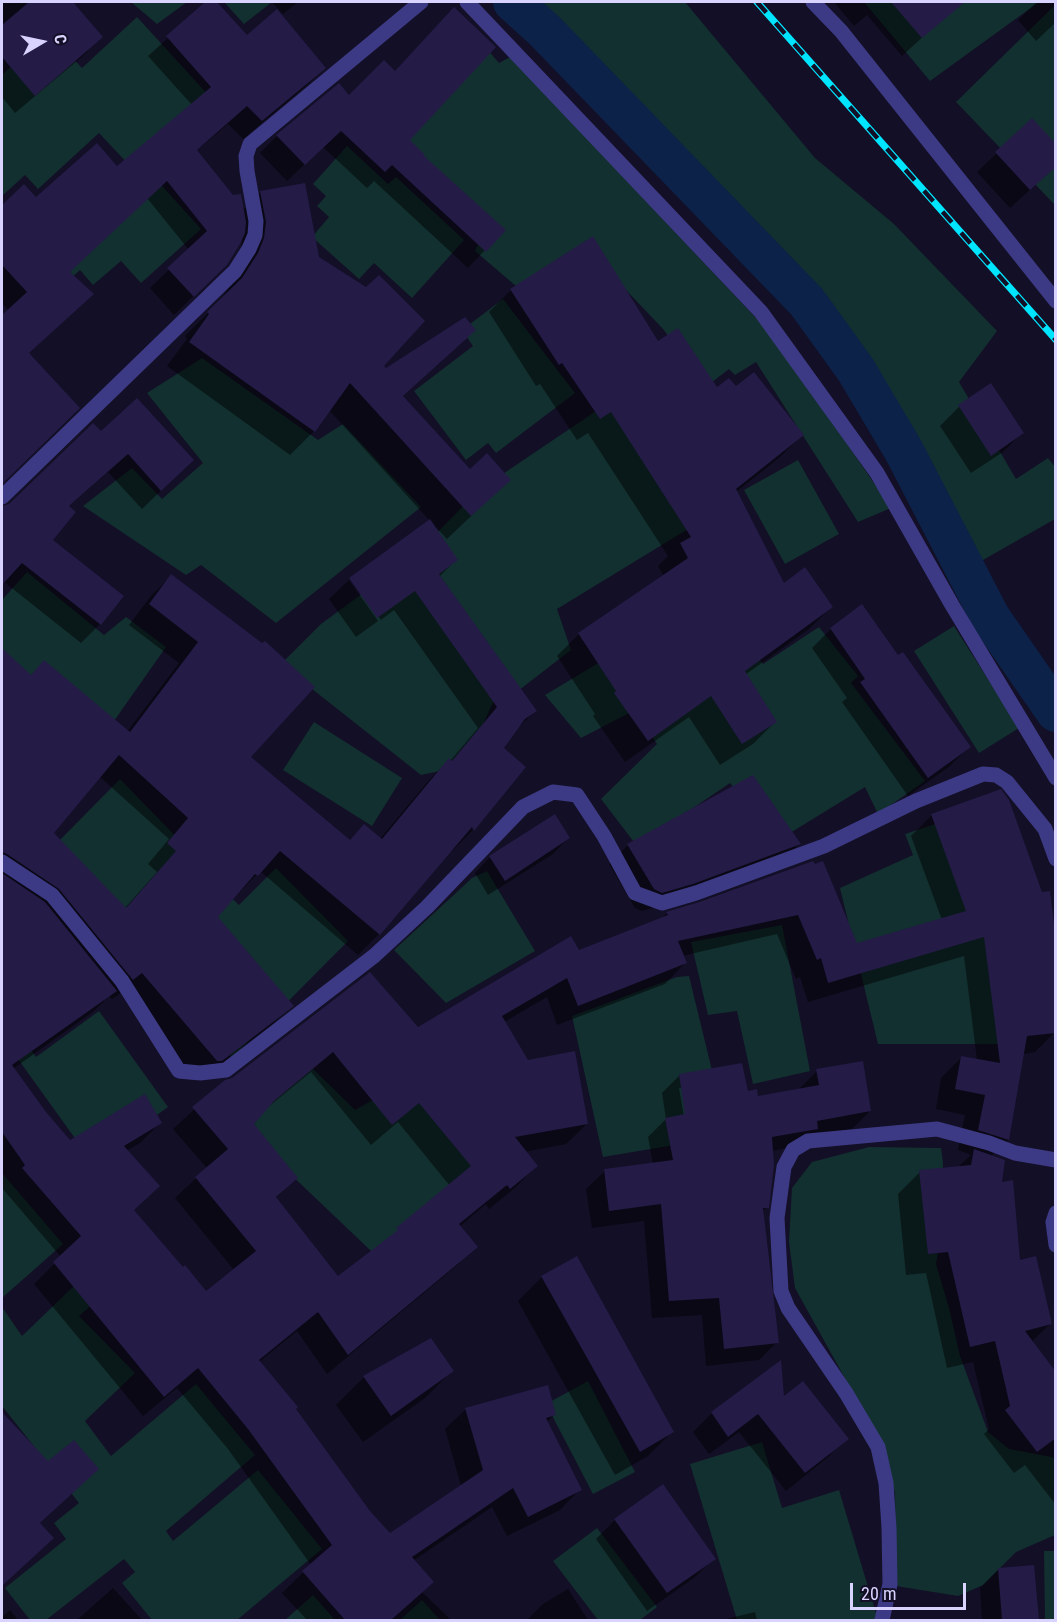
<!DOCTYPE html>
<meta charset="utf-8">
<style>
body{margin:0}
#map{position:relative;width:1057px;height:1622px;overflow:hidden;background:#130f26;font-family:"Roboto Condensed",sans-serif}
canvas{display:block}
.frame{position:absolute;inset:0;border:3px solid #d9d4ff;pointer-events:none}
.north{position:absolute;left:12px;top:12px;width:60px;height:60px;-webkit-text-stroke:4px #130f26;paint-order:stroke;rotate:81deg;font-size:16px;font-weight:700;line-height:24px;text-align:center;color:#d9d4ff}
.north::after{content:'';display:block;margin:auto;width:21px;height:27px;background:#d9d4ff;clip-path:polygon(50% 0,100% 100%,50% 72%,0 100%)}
.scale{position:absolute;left:850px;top:1583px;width:116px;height:27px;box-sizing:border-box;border:3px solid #d9d4ff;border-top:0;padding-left:8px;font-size:18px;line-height:21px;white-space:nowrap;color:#d9d4ff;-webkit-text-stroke:4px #130f26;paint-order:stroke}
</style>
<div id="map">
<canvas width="1057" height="1622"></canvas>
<div class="frame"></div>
<div class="north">С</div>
<div class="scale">20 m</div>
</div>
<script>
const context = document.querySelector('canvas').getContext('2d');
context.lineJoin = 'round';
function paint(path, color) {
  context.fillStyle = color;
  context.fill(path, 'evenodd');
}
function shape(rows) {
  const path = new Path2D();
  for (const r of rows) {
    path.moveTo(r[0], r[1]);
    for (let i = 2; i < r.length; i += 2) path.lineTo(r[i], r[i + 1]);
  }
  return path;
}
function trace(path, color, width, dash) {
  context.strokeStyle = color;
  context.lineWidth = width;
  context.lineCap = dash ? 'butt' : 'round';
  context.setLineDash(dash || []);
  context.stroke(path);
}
paint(shape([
 [131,2,187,2,157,24],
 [224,2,272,2,244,24],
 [532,2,685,2,815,158,894,224,997,331,959,382,1016,479,1048,458,1055,467,1055,519,976,564,868,365,814,297,551,19],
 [864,2,1039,2,930,81],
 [1055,5,1055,205,956,102],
 [137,17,221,109,144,181,99,133,38,189,25,175,2,196,2,75,48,32,82,68],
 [480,41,499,63,510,57,773,336,891,508,858,522,756,362,735,375,729,369,707,386,663,329,588,250,524,293,475,251,487,225,375,122],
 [347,146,388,184,396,177,464,240,412,298,374,263,359,279,312,237,329,217,317,206,326,196,313,184],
 [154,177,201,229,141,283,121,261,93,285,80,270,45,302,89,203],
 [503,299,575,393,496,453,488,443,466,460,414,391,473,346,462,330],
 [202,358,318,440,343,424,421,507,276,623,201,565,186,575,83,506,132,468,162,499,203,463,147,393],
 [602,407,658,439,688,529,557,609,571,650,514,694,496,696,464,766,421,775,307,685,279,666,321,624,416,554,479,490],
 [798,460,839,534,785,564,744,490],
 [27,572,104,635,126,617,166,647,107,731,2,663,2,600],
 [722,610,763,664,819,627,858,676,851,683,925,781,878,814,865,787,777,841,730,783,637,846,601,799,657,744,635,710,581,738,545,695,630,644],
 [954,626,1019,728,979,753,914,651],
 [314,722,402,778,372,826,283,770],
 [120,779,187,848,122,913,55,845],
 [966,814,1020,1044,878,1044,840,888,913,855,905,834],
 [276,868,348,941,232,1058,202,1028,179,927,219,886,239,905],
 [487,871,535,951,446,1003,394,950,472,878],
 [782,925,810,1071,753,1084,737,1011,708,1015,691,942],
 [689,976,728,1136,603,1157,572,1016,677,977],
 [99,1011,168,1107,92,1162,5,1041,18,1031,36,1057],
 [304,1060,355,1110,417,1075,495,1169,389,1268,247,1133],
 [869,1147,941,1148,943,1162,942,1229,936,1264,949,1308,960,1356,988,1432,1009,1449,1052,1457,1055,1459,1055,1535,1016,1552,983,1585,958,1596,896,1586,895,1493,883,1447,795,1288,789,1242,792,1188,812,1162],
 [2,1173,63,1244,2,1298],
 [77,1283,95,1302,79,1316,135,1373,85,1421,111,1456,196,1384,255,1455,166,1531,173,1541,258,1470,322,1549,237,1620,152,1620,122,1583,135,1572,124,1559,46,1620,30,1620,5,1588,66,1539,54,1523,79,1503,2,1406,2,1307,22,1336],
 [588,1381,635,1472,593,1494,546,1404],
 [762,1442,782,1508,839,1490,878,1620,737,1620,690,1464],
 [597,1528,657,1607,640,1620,598,1620,553,1561],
 [1044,1551,1055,1551,1055,1620,1045,1620],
 [313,1595,335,1620,285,1620],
 [422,1600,440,1620,400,1620]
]), '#12302f');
paint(shape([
 [2,2,71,2,101,37,83,56,15,113,2,97],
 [208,2,215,2,246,37,324,68,306,86,243,139,228,124,196,151,243,210,261,192,318,258,385,370,474,330,402,397,470,471,509,480,447,539,434,525,433,526,456,560,439,577,535,711,514,732,502,748,524,768,473,830,453,850,452,848,379,934,358,955,260,871,216,917,292,1005,271,1026,200,1081,197,1081,121,993,112,999,109,996,94,1011,13,1069,45,1113,70,1142,160,1123,140,1143,126,1151,133,1211,183,1269,206,1293,234,1270,175,1198,207,1168,173,1129,225,1081,418,1029,579,952,661,920,667,913,812,862,857,945,942,920,911,836,932,815,1055,1032,1035,1052,1023,1054,1008,1140,991,1156,1000,1184,1019,1262,1050,1324,1031,1342,1056,1375,1056,1505,1025,1465,1014,1473,984,1434,989,1429,973,1362,947,1368,926,1273,906,1275,898,1194,920,1172,958,1167,971,1155,958,1150,965,1115,936,1109,941,1078,962,1057,977,1060,964,956,808,1002,800,977,796,979,777,934,682,956,685,963,665,984,557,1025,547,997,504,1022,527,1062,587,1124,566,1144,524,1152,536,1166,516,1187,489,1209,486,1204,459,1227,476,1247,455,1267,327,1374,297,1331,259,1362,369,1512,390,1535,461,1486,445,1429,466,1409,554,1415,547,1422,580,1489,560,1510,507,1536,492,1507,413,1561,422,1592,451,1620,307,1620,282,1593,311,1565,228,1449,177,1388,143,1416,34,1284,61,1257,2,1188,2,650,30,676,44,662,127,732,179,663,129,625,151,596,171,576,249,757,349,841,364,826,380,839,429,780,449,760,450,761,478,728,394,610,381,620,352,580,349,580,378,621,356,637,329,599,350,579,430,521,329,410,314,431,290,455,167,366,187,339,185,336,221,300,234,279,241,264,242,238,226,264,174,315,150,288,189,250,147,198,69,272,28,354,59,427,2,482,2,317,9,311,2,303,2,207,24,186,36,199,117,168,192,105,148,56],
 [99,776,169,839,148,864,157,872,124,909,52,833],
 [311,1072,371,1145,398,1122,450,1186,383,1244,338,1278,275,1199,296,1178,252,1124,262,1112],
 [272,2,298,2,283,14],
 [834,2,943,2,951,11,902,56,867,15,854,26],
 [1037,2,1056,2,1056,26,1054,24,1036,41,1018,20],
 [394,73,408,140,422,156,504,230,468,268,374,181,367,188,323,147,287,181,260,153,277,136,339,85,349,97],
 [1032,120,1046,175,1010,208,977,172],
 [511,290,658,343,717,389,735,388,802,435,780,457,736,492,783,585,831,607,809,629,745,675,775,722,753,744,720,765,689,717,625,762,593,716,595,714,557,656,579,634,664,577,658,566,668,556,588,433,577,440,540,384,536,386,489,312],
 [990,385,1022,433,1003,452,971,473,940,426,959,407],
 [93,425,101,433,173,479,142,509,108,472,68,507,50,540,122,597,100,624,81,643,3,581,2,583,2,531,6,526,2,522,2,514],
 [862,606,898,658,969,747,950,766,908,796,842,702,847,698,812,648,831,629],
 [568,838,553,854,488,895,475,873,490,857],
 [799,844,781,863,673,902,642,911,635,908,609,864,628,845],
 [817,1071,870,1111,852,1129,808,1136,798,1146,772,1151,767,1207,762,1212,777,1342,759,1360,706,1366,702,1315,652,1318,644,1221,592,1228,586,1189,605,1171,653,1164,648,1137,666,1119,662,1093,680,1075,746,1093,757,1098,799,1090,799,1089],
 [679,1088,683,1088,688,1122,685,1122],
 [542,1277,672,1432,648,1456,615,1475,518,1301],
 [430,1340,452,1371,425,1398,363,1442,336,1405,364,1377],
 [779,1363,783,1399,847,1438,828,1457,786,1491,739,1432,709,1454,693,1432,712,1413],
 [2,1414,48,1463,97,1469,39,1524,28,1562,2,1586],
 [615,1520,714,1558,695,1577,647,1611,596,1539],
 [1033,1567,1037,1620,982,1620,980,1588,999,1569],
 [113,1588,142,1620,77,1620],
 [568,1589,588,1620,527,1620,543,1604],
 [10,1610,18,1620,2,1620,2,1617],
 [755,1612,757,1620,722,1620]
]), '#0007');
trace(shape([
 [513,2,545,31,807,302,856,370,904,451,990,617,1056,712]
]), '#0c2248', 40);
paint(shape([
 [29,2,73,2,103,37,35,96,2,57,2,25],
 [205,2,217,2,247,35,277,9,326,68,262,121,247,106,197,150,233,195,241,194,246,222,245,233,240,244,227,265,194,297,167,268,207,231,167,181,70,272,94,294,29,353,80,408,2,484,2,315,27,292,2,265,2,205,24,184,36,197,97,143,117,166,211,87,166,36],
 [891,2,965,2,922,38],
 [454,7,496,47,410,140,425,155,424,156,506,230,486,252,392,165,385,172,341,131,305,165,276,135,339,83,349,95,384,60,395,71],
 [1032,118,1056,144,1056,167,1030,190,995,152],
 [305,183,319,257,366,287,379,275,425,321,384,366,386,368,465,317,476,330,403,396,470,469,487,453,511,480,471,516,350,383,315,432,189,342,209,314,207,312,242,278,258,253,264,238,266,222,260,191],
 [593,236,658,341,678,328,717,387,729,378,736,386,754,372,804,435,736,489,784,583,805,567,833,607,745,671,777,722,742,744,711,696,648,741,614,693,616,691,578,633,688,558,680,543,691,537,611,412,600,419,562,363,559,365,510,289],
 [991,383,1024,433,991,456,958,405],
 [137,398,194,460,161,491,128,454,69,506,76,512,53,540,124,596,101,625,22,563,2,585,2,506,9,504,93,423,101,431],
 [430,519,458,560,439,574,537,711,525,719,504,748,526,767,474,831,472,827,380,935,280,851,258,876,255,874,218,917,294,1006,222,1061,217,1061,142,973,133,980,59,889,7,854,2,852,2,648,31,675,44,660,130,732,198,642,149,604,171,574,262,643,265,641,315,687,251,757,350,840,364,824,382,839,449,758,452,761,497,707,415,591,377,618,349,578],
 [119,755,188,818,167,843,176,851,126,908,54,833],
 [862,604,898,655,903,652,971,747,928,778,860,682,865,679,830,628],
 [753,775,801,844,693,884,662,893,654,889,627,844],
 [1001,789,1009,800,1042,892,1050,891,1056,940,1056,1033,1027,1036,1009,1140,978,1130,985,1095,955,1089,961,1056,1000,1063,984,937,828,983,821,958,817,960,798,915,678,941,687,963,578,1006,567,978,502,1016,528,1060,575,1051,588,1124,515,1137,538,1166,510,1189,507,1185,459,1224,478,1247,348,1355,318,1312,259,1360,298,1407,296,1409,370,1511,390,1533,483,1470,465,1408,548,1385,556,1415,546,1418,582,1490,528,1517,513,1488,412,1557,434,1582,391,1620,345,1620,302,1571,332,1545,248,1429,198,1368,164,1397,53,1262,81,1236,22,1168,25,1165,2,1132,2,873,45,902,117,991,12,1065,46,1112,70,1140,145,1094,162,1123,124,1146,160,1186,134,1210,183,1267,185,1265,206,1291,256,1251,195,1177,228,1149,192,1107,225,1080,232,1078,370,972,418,1027,571,936,579,950,668,915,666,912,699,902,813,861,815,864,823,861,857,943,966,911,931,814],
 [333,1052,392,1125,419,1103,471,1166,396,1228,398,1230,338,1276,276,1197,298,1178,254,1124,274,1101],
 [555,814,570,838,505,881,489,856],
 [863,1061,871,1111,817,1121,818,1129,772,1137,774,1165,769,1208,763,1208,779,1343,724,1349,719,1298,669,1301,661,1204,609,1211,604,1169,673,1160,665,1118,685,1114,679,1074,742,1063,748,1091,757,1089,758,1096,819,1085,816,1069],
 [974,1149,1005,1160,1002,1182,1013,1180,1020,1260,1036,1256,1052,1324,1025,1331,1056,1372,1056,1438,1037,1452,1005,1410,1010,1406,995,1341,970,1347,948,1252,928,1254,919,1170,971,1165],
 [577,1256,674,1432,640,1452,541,1276],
 [431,1338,454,1371,391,1416,363,1376],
 [781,1360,784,1396,803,1381,849,1439,805,1473,758,1414,728,1437,711,1412],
 [2,1412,48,1461,74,1440,99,1469,40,1523,54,1538,2,1586],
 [663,1484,716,1559,667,1593,614,1519],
 [1034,1565,1039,1620,1002,1620,998,1568]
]), '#241b47');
trace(shape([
 [882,1620,890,1584,889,1528,886,1483,878,1447,846,1393,788,1308,781,1291,777,1218,784,1167,793,1150,808,1141,937,1129,989,1143,1015,1153,1056,1160]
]), '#3d3a85', 15);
trace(shape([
 [467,2,761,312,877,473,952,605,1056,778],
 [813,2,841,31,1056,301],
 [2,497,235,271,249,249,255,235,256,221,247,171,246,156,250,144,421,2],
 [2,862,52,895,122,981,179,1071,200,1073,226,1070,374,956,427,907,523,807,553,792,577,795,604,836,635,893,662,903,696,893,824,846,916,801,983,774,996,775,1007,782,1045,829,1056,859],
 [1056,1213,1053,1222,1056,1245]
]), '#3d3a85', 15);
const rail = shape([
 [757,2,1056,340]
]);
trace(rail, '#00e5ff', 7);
trace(rail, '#130f26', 4.5, [14]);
</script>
